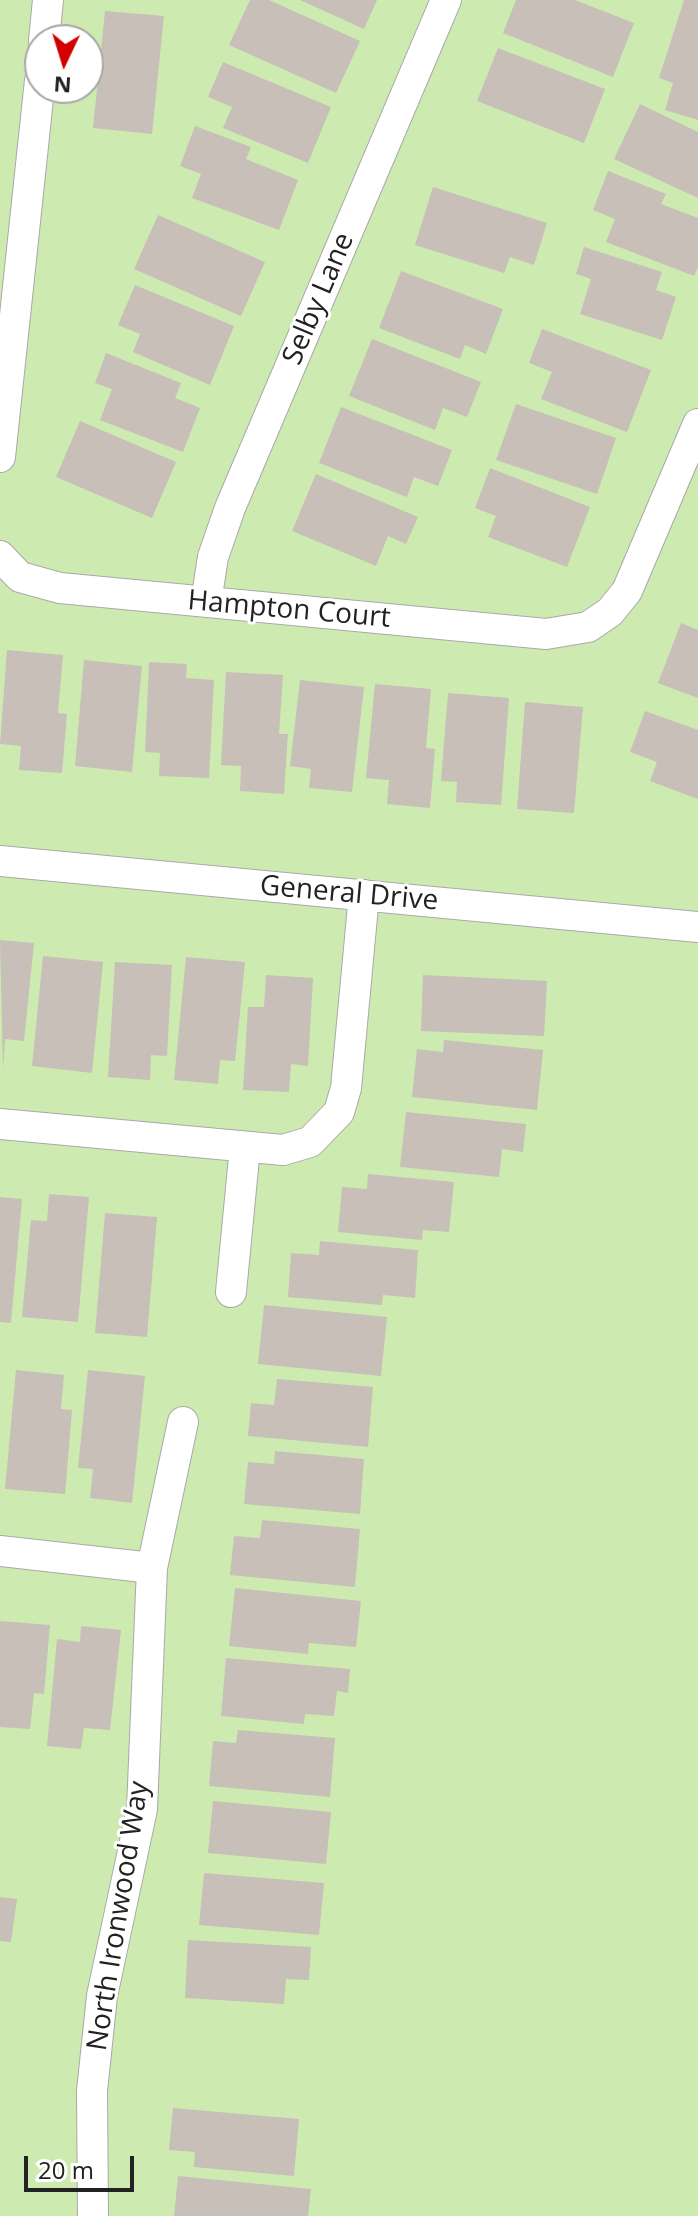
<!DOCTYPE html>
<style>
body{margin:0}
#map{position:relative;width:698px;height:2216px;overflow:hidden;background:#f2efe9;font-family:"Open Sans",sans-serif}
canvas{display:block}
.north{position:absolute;left:24px;top:24px;width:80px;height:80px;box-sizing:border-box;background:#fff;border:2px solid #a7a7a7;border-radius:50%;rotate:184deg;font-size:22px;font-weight:700;line-height:32px;text-align:center;color:#222}
.north::after{content:'';display:block;margin:auto;width:28px;height:36px;background:#d40000;clip-path:polygon(50% 0,100% 100%,50% 72%,0 100%)}
.scale{position:absolute;left:24px;top:2156px;width:110px;height:36px;box-sizing:border-box;border:4px solid #222;border-top:0;padding-left:10px;font-size:24px;line-height:28px;white-space:nowrap;color:#222;-webkit-text-stroke:6px #fff;paint-order:stroke}
</style>
<div id="map">
<canvas width="698" height="2216"></canvas>
<div class="north">N</div>
<div class="scale">20 m</div>
</div>
<script>
const context = document.querySelector('canvas').getContext('2d');
context.lineJoin = 'round';
function paint(path, color) {
  context.fillStyle = color;
  context.fill(path, 'evenodd');
}
function shape(rows) {
  const path = new Path2D();
  for (const r of rows) {
    path.moveTo(r[0], r[1]);
    for (let i = 2; i < r.length; i += 2) path.lineTo(r[i], r[i + 1]);
  }
  return path;
}
function trace(path, color, width, dash) {
  context.strokeStyle = color;
  context.lineWidth = width;
  context.lineCap = dash ? 'butt' : 'round';
  context.setLineDash(dash || []);
  context.stroke(path);
}
function label(font, color, halo, rows, align = 'center') {
  context.font = font + ' "Open Sans",sans-serif';
  context.lineWidth = 6;
  context.setLineDash([]);
  context.textBaseline = 'middle';
  context.strokeStyle = halo;
  context.fillStyle = color;
  for (const [text, x, y, turn = 0] of rows) {
    context.save();
    context.translate(x, y);
    context.rotate((+turn || 0) * Math.PI / 180);
    context.textAlign = isNaN(turn) ? turn : align;
    if (halo) context.strokeText(text, 0, 0);
    context.fillText(text, 0, 0);
    context.restore();
  }
}
paint(shape([
 [0,0,698,0,698,2216,0,2216],
 [40,40,88,40,88,88,40,88]
]), '#cdebb0');
paint(shape([
 [250,0,269,0,360,41,336,93,229,45],
 [300,0,377,0,364,29],
 [516,0,575,0,634,23,613,77,503,33],
 [684,0,698,0,698,120,665,110,673,83,659,78],
 [105,11,164,16,152,134,93,128],
 [498,48,605,89,584,143,477,101],
 [223,62,331,107,308,163,223,128,232,107,208,97],
 [640,104,698,132,698,198,614,159],
 [195,126,251,147,246,159,298,180,279,230,192,198,201,174,180,166],
 [608,171,666,194,661,204,698,218,698,267,694,276,606,242,615,219,593,210],
 [433,187,547,223,534,265,510,257,504,273,415,245],
 [158,215,265,262,241,316,134,269],
 [584,247,662,272,656,290,676,297,662,340,580,314,591,279,576,274],
 [401,271,503,309,486,354,465,345,460,359,379,328],
 [135,285,234,326,210,385,133,352,140,334,118,325],
 [542,329,651,370,627,432,541,399,552,372,529,363],
 [372,339,481,382,467,417,443,408,435,430,349,396],
 [106,353,181,383,175,398,200,408,183,452,100,420,112,389,95,383],
 [516,404,616,438,597,494,496,460],
 [341,407,452,450,438,486,414,477,407,497,319,463],
 [80,421,176,462,152,518,56,477],
 [490,468,590,507,567,567,488,537,496,516,475,508],
 [316,474,418,517,406,544,388,536,376,566,292,531],
 [681,623,698,630,698,698,658,683],
 [7,650,63,655,58,713,67,714,62,773,19,770,21,746,0,744],
 [84,660,142,666,132,772,75,766],
 [149,662,187,664,186,678,214,680,209,778,159,776,160,753,145,752],
 [226,672,283,675,279,734,288,734,284,794,240,791,241,766,221,765],
 [300,680,364,687,352,792,309,788,311,769,290,766],
 [375,684,431,689,426,748,435,749,430,808,387,804,389,780,366,778],
 [448,693,509,698,501,805,456,802,457,782,441,781],
 [525,702,583,707,574,813,517,809],
 [645,711,698,730,698,799,650,781,657,762,630,752],
 [0,940,34,943,24,1041,5,1039,3,1069],
 [43,956,103,962,92,1073,32,1066],
 [186,957,245,962,235,1061,220,1060,218,1084,174,1080],
 [115,962,172,965,167,1056,151,1055,150,1080,108,1077],
 [266,975,313,978,308,1066,291,1064,289,1092,243,1090,248,1007,264,1007],
 [423,975,547,981,544,1036,421,1031],
 [444,1040,543,1050,537,1110,412,1097,417,1049,443,1052],
 [406,1112,526,1124,523,1152,502,1149,499,1177,400,1167],
 [368,1174,454,1182,449,1232,423,1230,422,1240,338,1232,342,1187,367,1189],
 [49,1194,89,1197,78,1322,22,1317,31,1220,47,1221],
 [0,1197,22,1199,11,1323,0,1322],
 [105,1213,157,1217,147,1337,95,1333],
 [320,1241,418,1250,415,1298,383,1295,382,1305,288,1297,291,1253,319,1255],
 [264,1305,387,1317,381,1376,258,1364],
 [16,1370,64,1375,61,1409,72,1410,65,1494,5,1489],
 [88,1370,145,1376,132,1503,90,1498,93,1469,78,1468],
 [277,1379,373,1387,368,1447,248,1436,251,1403,274,1405],
 [275,1451,364,1459,360,1514,244,1504,248,1462,274,1464],
 [262,1520,360,1529,355,1587,230,1575,234,1536,260,1538],
 [235,1588,361,1601,356,1647,309,1643,308,1654,229,1646],
 [0,1621,50,1625,44,1694,34,1693,30,1729,0,1727],
 [81,1626,121,1630,110,1730,84,1728,81,1749,47,1746,57,1639,80,1642],
 [226,1658,350,1669,348,1693,337,1691,334,1716,305,1714,304,1724,221,1716],
 [238,1730,335,1738,330,1797,209,1786,213,1741,236,1743],
 [213,1801,331,1812,326,1864,208,1853],
 [204,1873,324,1883,319,1935,199,1925],
 [0,1897,17,1899,11,1942,0,1941],
 [188,1940,311,1947,309,1980,286,1979,284,2004,185,1998],
 [173,2108,299,2119,294,2176,194,2167,195,2152,169,2150],
 [178,2176,311,2189,308,2216,174,2216]
]), '#c7bfb8');
const street = shape([
 [44,40,48,0],
 [0,457,40,80],
 [0,556,20,577,60,588,546,634,588,627,610,612,627,591,698,424],
 [206,602,213,557,230,508,446,0],
 [0,861,698,927],
 [0,1124,283,1150,310,1142,339,1112,346,1088,364,895],
 [231,1292,245,1147],
 [0,1551,152,1568],
 [93,2216,92,2091,102,1996,142,1809,152,1568,183,1422]
]);
trace(street, '#a9a9a9', 32);
trace(street, '#fff', 30);
label('28px', '#222', '#fff', [
 ["Selby Lane",319,299,-67],
 ["Hampton Court",289,610,5],
 ["General Drive",349,894,5],
 ["North Ironwood Way",119,1916,-81]
]);
</script>
